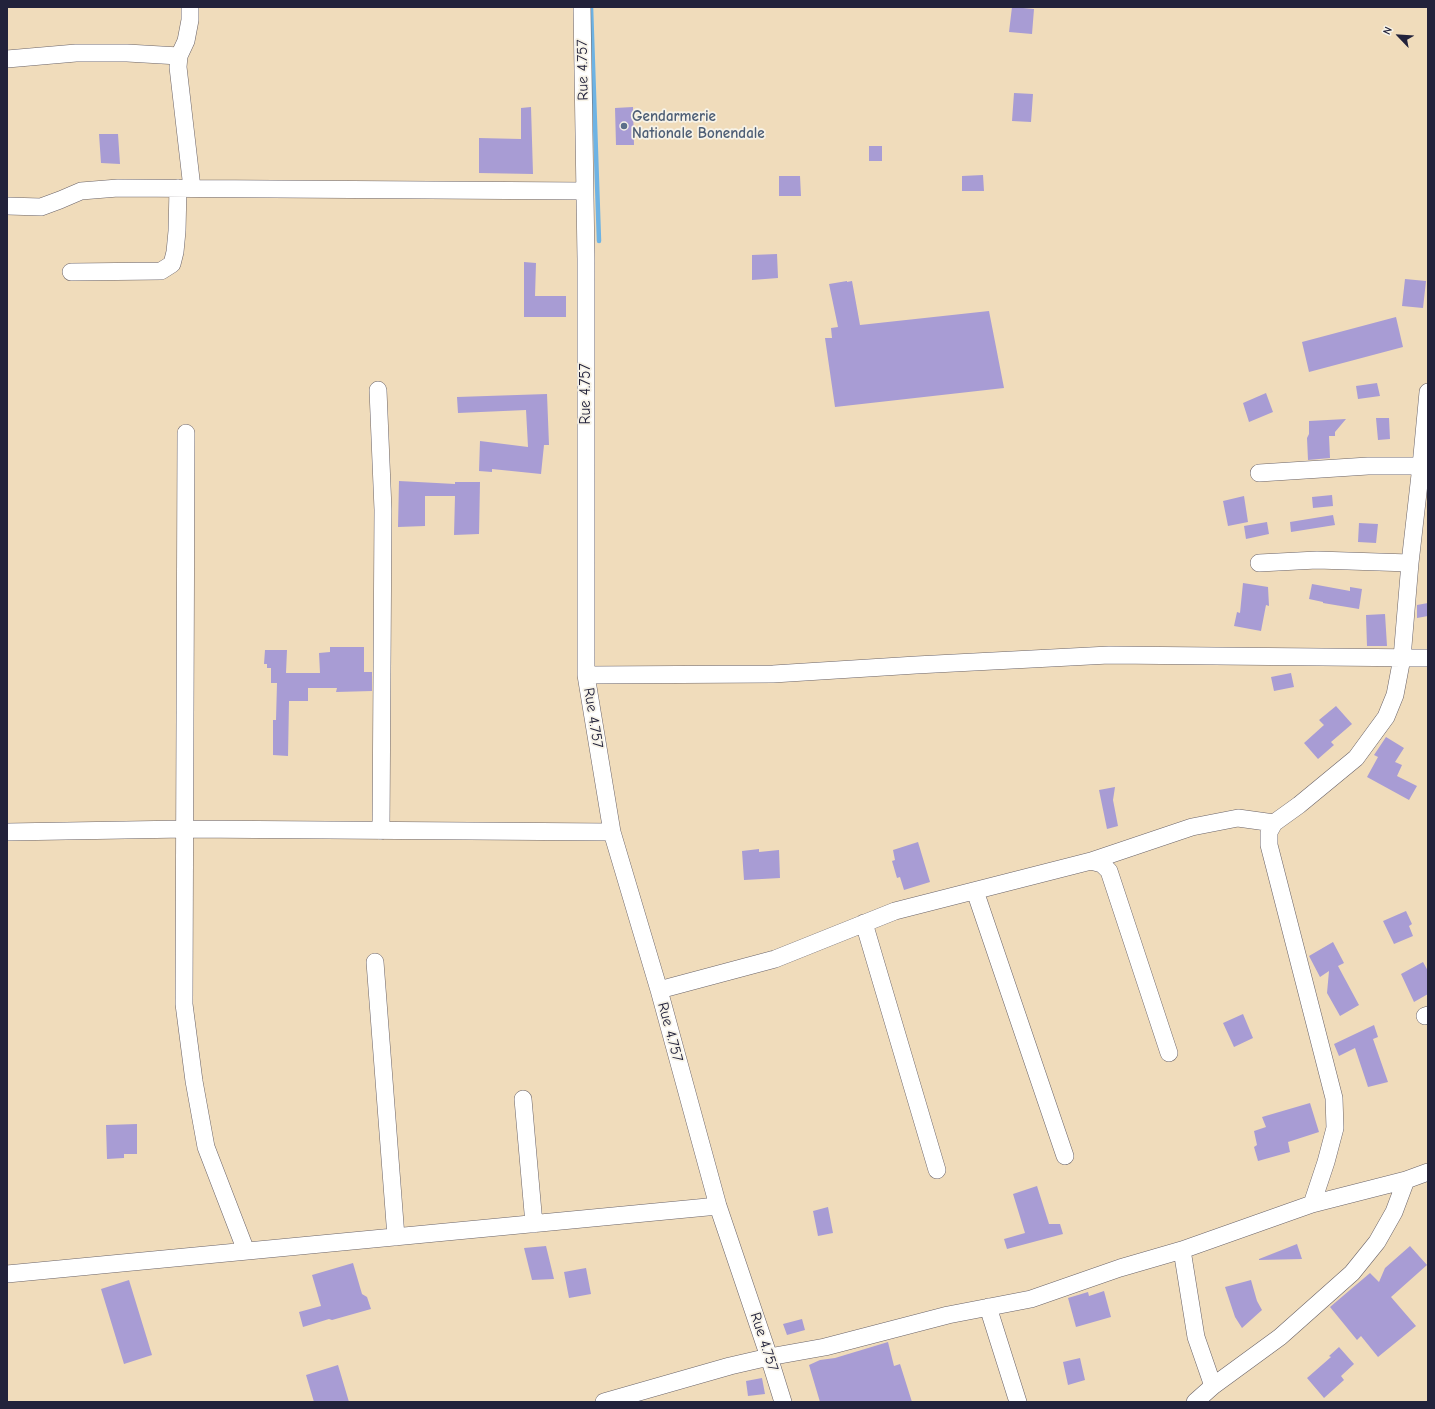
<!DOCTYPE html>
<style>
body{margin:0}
#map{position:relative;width:1435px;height:1409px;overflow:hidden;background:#f0dcbb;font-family:"Comic Neue",sans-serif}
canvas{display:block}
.frame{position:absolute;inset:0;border:8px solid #22223b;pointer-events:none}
.north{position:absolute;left:1379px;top:16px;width:40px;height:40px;-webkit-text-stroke:3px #f7f3e8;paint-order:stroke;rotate:295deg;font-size:11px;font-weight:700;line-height:16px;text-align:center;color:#22223b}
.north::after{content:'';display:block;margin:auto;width:14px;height:18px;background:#22223b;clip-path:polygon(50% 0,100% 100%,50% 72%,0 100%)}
</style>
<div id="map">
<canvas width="1435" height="1409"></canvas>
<div class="frame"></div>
<div class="north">N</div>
</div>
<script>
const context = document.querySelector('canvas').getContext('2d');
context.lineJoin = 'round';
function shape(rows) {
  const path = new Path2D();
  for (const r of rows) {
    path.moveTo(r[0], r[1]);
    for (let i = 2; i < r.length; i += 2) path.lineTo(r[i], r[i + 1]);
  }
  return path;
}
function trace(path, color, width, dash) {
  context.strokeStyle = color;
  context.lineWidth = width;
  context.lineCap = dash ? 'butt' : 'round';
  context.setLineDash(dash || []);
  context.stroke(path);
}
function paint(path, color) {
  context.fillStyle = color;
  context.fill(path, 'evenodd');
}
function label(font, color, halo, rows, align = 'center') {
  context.font = font + ' "Comic Neue",sans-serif';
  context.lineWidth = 3.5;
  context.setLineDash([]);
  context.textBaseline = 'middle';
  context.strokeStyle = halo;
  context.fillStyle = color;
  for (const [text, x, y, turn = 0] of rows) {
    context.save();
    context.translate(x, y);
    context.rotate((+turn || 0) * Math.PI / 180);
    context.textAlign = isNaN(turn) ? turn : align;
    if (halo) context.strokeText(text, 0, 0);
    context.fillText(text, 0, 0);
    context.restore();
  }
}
trace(shape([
 [591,7,599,241]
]), '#6eb3e4', 4.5);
paint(shape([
 [1012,7,1034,9,1032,34,1009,32],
 [1014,93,1033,94,1031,122,1012,121],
 [531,107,533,174,479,173,479,138,521,139,521,108],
 [633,107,634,145,616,145,615,108],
 [99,134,118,134,120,164,101,163],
 [869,146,882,146,882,161,869,161],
 [983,175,984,191,962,191,962,176],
 [779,176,800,176,801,196,779,196],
 [777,254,778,278,752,280,752,255],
 [524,262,536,263,535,296,566,296,566,317,524,317],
 [1405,279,1426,281,1423,308,1402,306],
 [847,281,847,282,852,281,860,325,989,311,1004,388,835,407,825,338,832,338,831,328,838,327,829,284],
 [1396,317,1403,347,1309,372,1302,342],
 [1377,383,1380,396,1358,399,1356,386],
 [1266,393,1273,412,1249,422,1243,403],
 [547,394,549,445,544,445,541,474,492,469,492,472,479,471,480,441,528,447,526,410,458,413,457,397],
 [1376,418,1389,418,1390,439,1378,440],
 [1346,419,1335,432,1335,436,1329,436,1330,458,1308,460,1307,438,1309,434,1309,421],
 [399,481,455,484,455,482,480,482,479,534,454,535,455,496,425,496,425,526,398,527],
 [1332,495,1333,506,1313,508,1312,497],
 [1244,496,1248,522,1228,526,1223,501],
 [1333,515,1335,525,1291,532,1290,522],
 [1267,522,1269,534,1246,539,1244,526],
 [1359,523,1378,524,1376,543,1358,542],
 [1243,583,1268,587,1269,606,1266,605,1261,631,1234,626,1237,612,1240,613],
 [1312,584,1350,591,1350,587,1362,589,1359,609,1323,603,1323,602,1309,599],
 [1428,603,1428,616,1417,618,1417,605],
 [1385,614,1387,646,1367,646,1366,615],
 [330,647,364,647,364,672,372,672,372,691,336,692,337,688,308,688,308,701,289,701,288,756,273,755,273,720,276,720,277,683,271,683,271,668,267,668,267,664,264,664,265,650,287,650,286,673,320,673,319,653,330,652],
 [1291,673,1294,687,1274,691,1271,677],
 [1336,706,1352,724,1331,742,1334,745,1318,759,1304,743,1324,725,1319,720],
 [1386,737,1404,748,1395,762,1402,765,1397,776,1417,786,1409,800,1367,777,1378,757,1374,755],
 [1115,787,1113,800,1118,826,1107,829,1099,790],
 [918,842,930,882,904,890,900,877,897,878,892,861,895,860,893,850],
 [759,849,759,852,779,850,780,878,744,880,742,851],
 [1406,911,1412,924,1409,926,1413,936,1394,944,1383,921],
 [1333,942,1344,963,1338,966,1359,1005,1340,1016,1327,993,1329,971,1320,977,1309,956],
 [1423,962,1428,971,1428,994,1414,1002,1401,974],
 [1243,1014,1253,1038,1234,1047,1223,1023],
 [1374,1025,1378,1037,1373,1039,1388,1082,1368,1087,1355,1048,1339,1056,1334,1044],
 [1310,1103,1319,1132,1288,1142,1290,1152,1258,1161,1254,1147,1257,1145,1254,1131,1266,1127,1262,1117],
 [137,1124,137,1154,124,1154,124,1158,107,1159,106,1125],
 [1037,1186,1049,1224,1060,1224,1063,1234,1007,1249,1004,1239,1025,1233,1013,1194],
 [828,1207,833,1233,818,1236,813,1211],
 [1297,1244,1302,1259,1259,1260,1259,1259],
 [546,1246,554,1279,532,1280,524,1248],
 [1410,1246,1427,1265,1391,1297,1416,1326,1378,1357,1361,1336,1357,1340,1330,1307,1370,1273,1379,1282,1385,1268],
 [353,1263,362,1294,367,1297,371,1309,332,1320,329,1319,303,1327,299,1312,321,1306,312,1275],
 [586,1268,591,1294,569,1298,564,1272],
 [129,1280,152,1355,124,1364,101,1289],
 [1251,1280,1257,1301,1262,1310,1242,1328,1235,1317,1225,1287],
 [1104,1291,1111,1317,1076,1327,1068,1298,1088,1292,1089,1296],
 [802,1319,805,1330,787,1335,783,1324],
 [888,1342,894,1366,900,1364,912,1402,820,1402,809,1365,820,1360,835,1358],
 [1339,1347,1354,1364,1341,1376,1344,1380,1324,1398,1307,1378,1331,1357,1329,1356],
 [1080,1358,1085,1380,1068,1385,1063,1362],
 [338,1365,349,1402,314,1402,306,1375],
 [762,1378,765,1394,748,1396,746,1381]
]), '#a89cd4');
const street = shape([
 [190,7,190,20,186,41,179,56,178,67,192,188],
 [582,7,586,259,586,675,612,832,659,990,718,1206,769,1357,783,1402],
 [7,59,76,53,127,53,179,56],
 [7,206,41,207,60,200,81,191,118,188,585,191],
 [71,272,161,271,172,264,175,252,177,231,178,188],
 [378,390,383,510,381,831],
 [186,433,184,1004,194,1081,206,1147,246,1251],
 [1259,473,1368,466,1421,466],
 [1259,563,1317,560,1410,563],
 [586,675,773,674,916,665,1109,655,1428,658],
 [7,832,185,829,612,832],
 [1091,861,1192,827,1238,818,1274,823],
 [975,891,1065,1156],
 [864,923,937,1170],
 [375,962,396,1237],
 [659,990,775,959,895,911,1091,861,1102,864,1109,871,1169,1053],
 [1425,1016,1428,1015],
 [523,1099,534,1224],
 [1312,1204,1326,1162,1335,1128,1334,1098,1269,845,1269,832,1274,823,1299,805,1356,758,1386,717,1395,695,1402,658,1410,563,1421,466,1428,392],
 [1182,1250,1196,1337,1213,1386],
 [7,1274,718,1206],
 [988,1307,1018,1402],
 [604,1402,730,1366,769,1357,825,1347,948,1315,1031,1299,1120,1268,1182,1250,1312,1204,1406,1180,1428,1172],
 [1195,1402,1213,1386,1280,1337,1352,1273,1377,1242,1394,1212,1406,1180]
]);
trace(street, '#6a6368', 18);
trace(street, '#fff', 17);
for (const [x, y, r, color] of [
 [624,126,4,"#5c6f8a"]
]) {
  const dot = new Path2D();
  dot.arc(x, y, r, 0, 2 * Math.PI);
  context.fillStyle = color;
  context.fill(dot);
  trace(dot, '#f7f3e8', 1.5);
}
label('15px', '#22223b', '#f7f3e8', [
 ["Rue 4.757",583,70,-91],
 ["Rue 4.757",586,394,-90],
 ["Rue 4.757",593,718,81],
 ["Rue 4.757",670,1032,75],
 ["Rue 4.757",764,1342,72]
]);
label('bold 15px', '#4e5e75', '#f7f3e8', [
 ["Gendarmerie",632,117],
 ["Nationale Bonendale",632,134]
], 'left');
</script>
